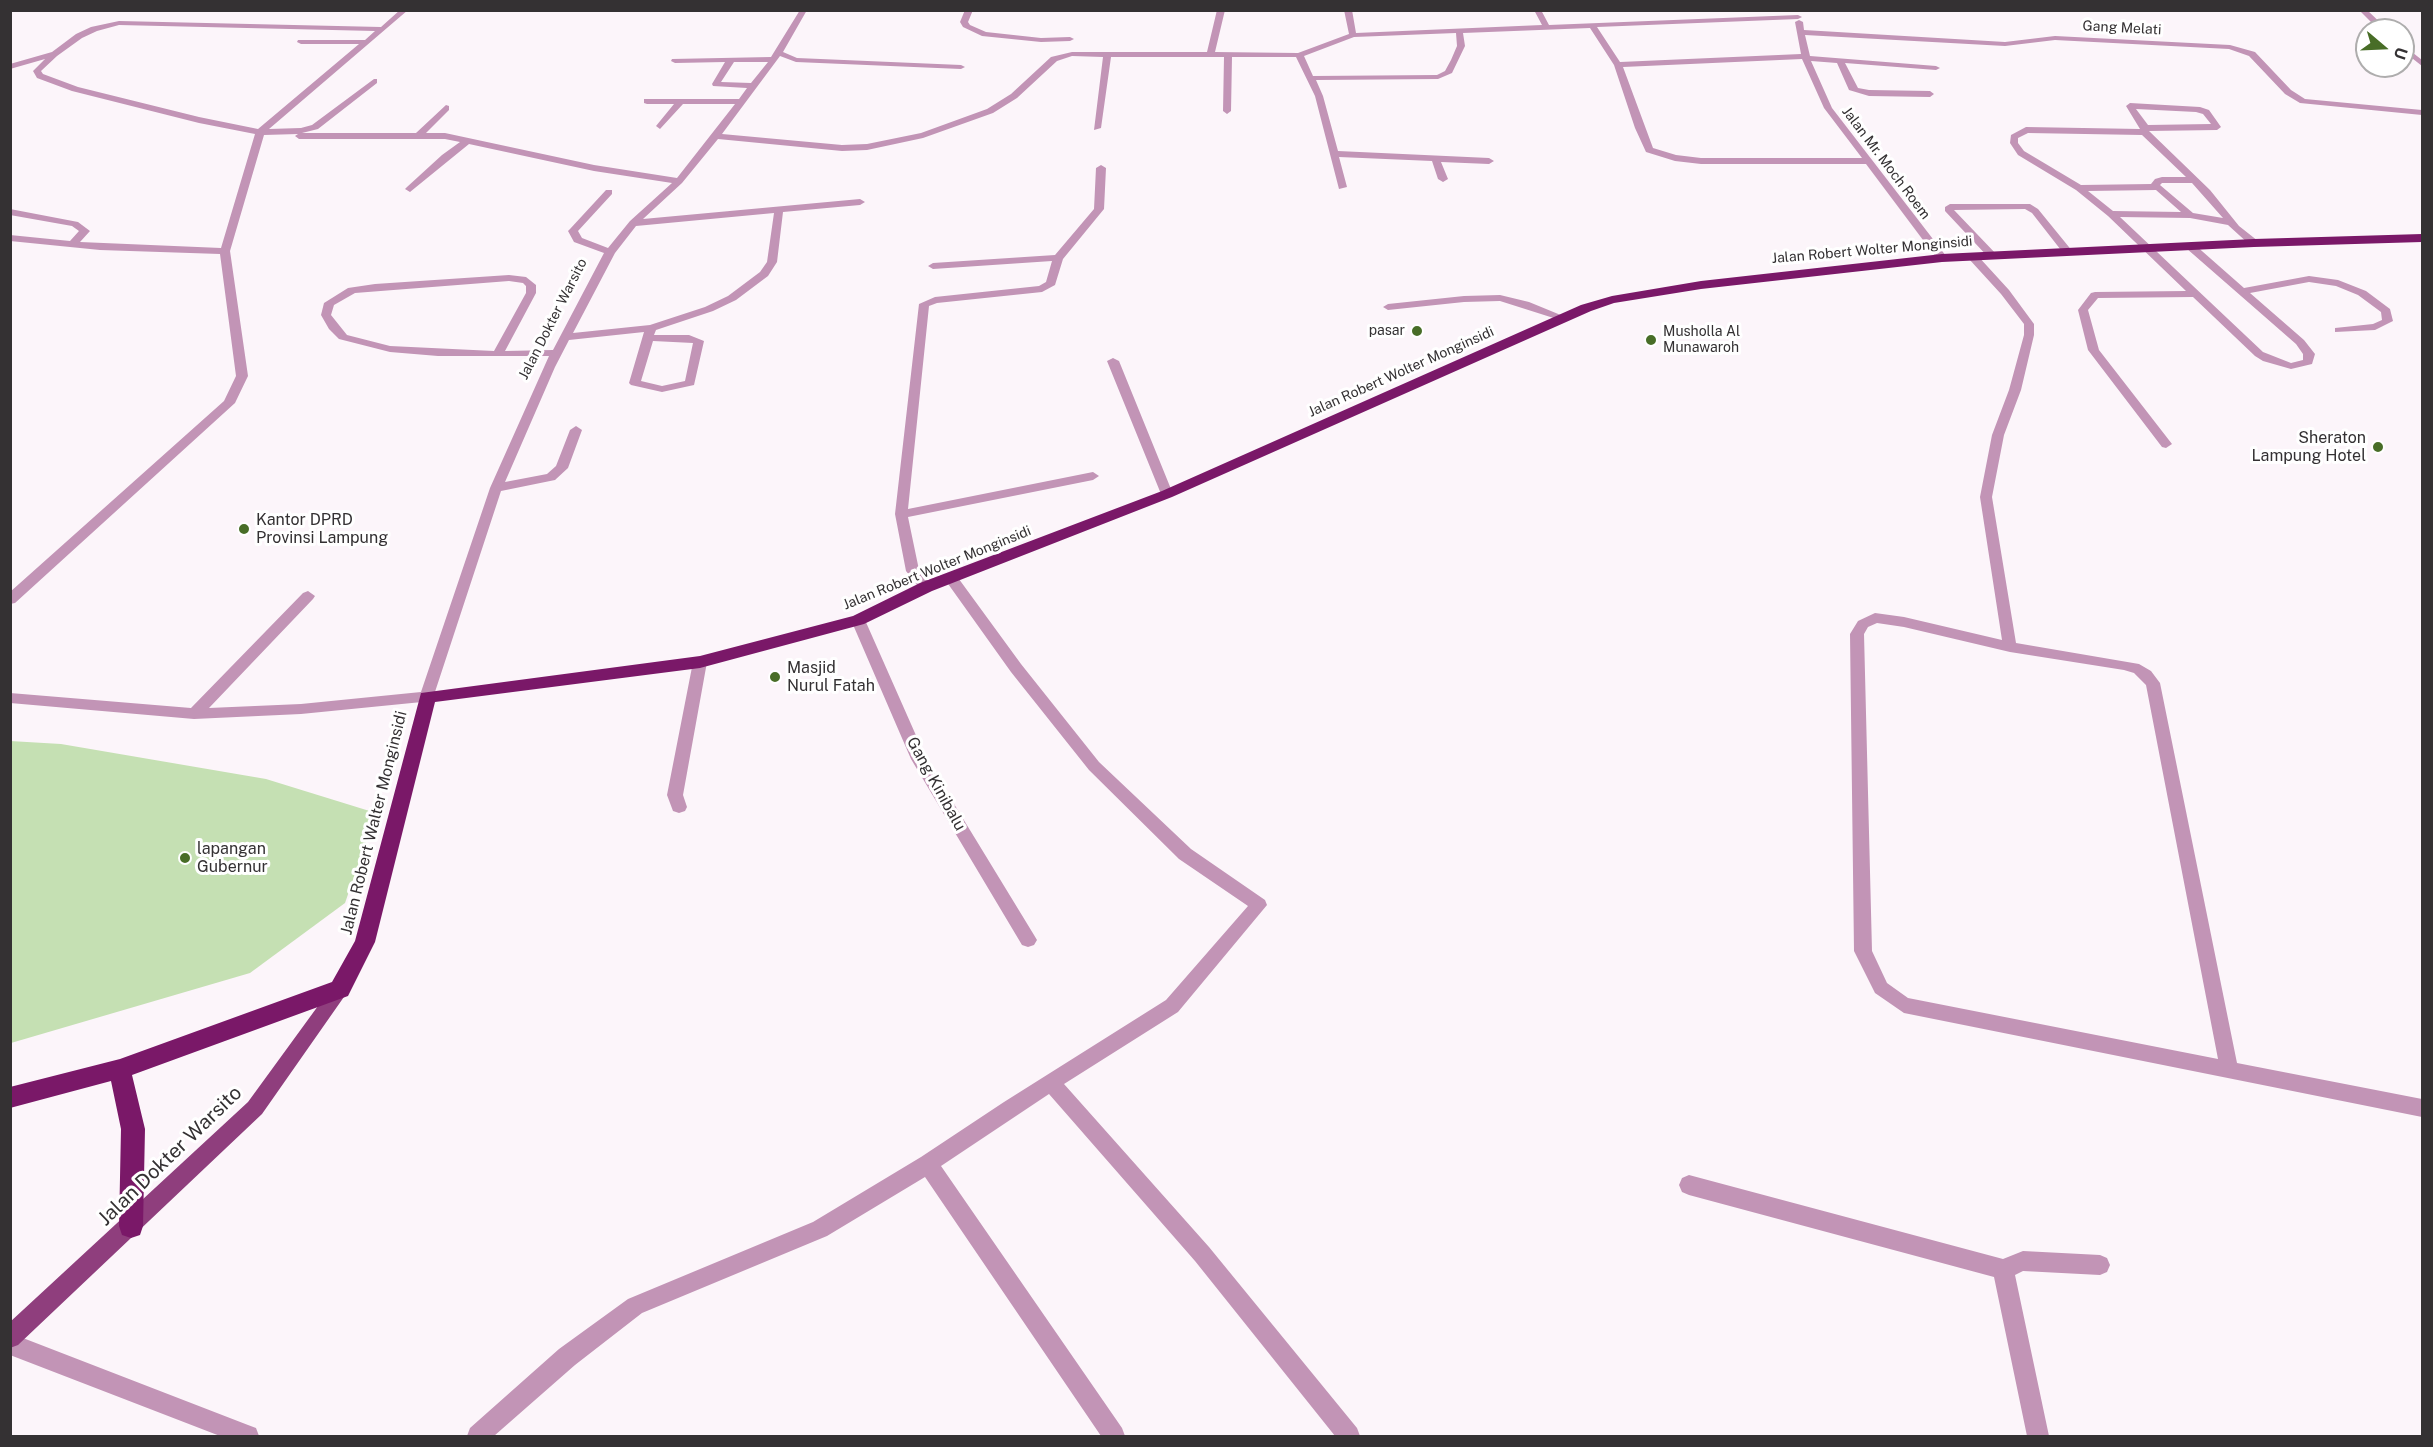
<!DOCTYPE html>
<style>
body{margin:0}
#map{position:relative;width:2433px;height:1447px;overflow:hidden;background:#fcf5fa;font-family:"Public Sans",sans-serif}
canvas{display:block}
.frame{position:absolute;inset:0;border:12px solid #343133;pointer-events:none}
.north{position:absolute;left:2355px;top:18px;width:60px;height:60px;box-sizing:border-box;background:#fff;border:2px solid #aeadad;border-radius:50%;rotate:109deg;font-size:16px;font-weight:700;line-height:24px;text-align:center;color:#343133}
.north::after{content:'';display:block;margin:auto;width:21px;height:27px;background:#486d27;clip-path:polygon(50% 0,100% 100%,50% 72%,0 100%)}
</style>
<div id="map">
<canvas width="2433" height="1447"></canvas>
<div class="frame"></div>
<div class="north">U</div>
</div>
<script>
const context = document.querySelector('canvas').getContext('2d');
context.lineJoin = 'round';
function paint(path, color) {
  context.fillStyle = color;
  context.fill(path, 'evenodd');
}
function shape(rows) {
  const path = new Path2D();
  for (const r of rows) {
    path.moveTo(r[0], r[1]);
    for (let i = 2; i < r.length; i += 2) path.lineTo(r[i], r[i + 1]);
  }
  return path;
}
function trace(path, color, width, dash) {
  context.strokeStyle = color;
  context.lineWidth = width;
  context.lineCap = dash ? 'butt' : 'round';
  context.setLineDash(dash || []);
  context.stroke(path);
}
function label(font, color, halo, rows, align = 'center') {
  context.font = font + ' "Public Sans",sans-serif';
  context.lineWidth = 6;
  context.setLineDash([]);
  context.textBaseline = 'middle';
  context.strokeStyle = halo;
  context.fillStyle = color;
  for (const [text, x, y, turn = 0] of rows) {
    context.save();
    context.translate(x, y);
    context.rotate((+turn || 0) * Math.PI / 180);
    context.textAlign = isNaN(turn) ? turn : align;
    if (halo) context.strokeText(text, 0, 0);
    context.fillText(text, 0, 0);
    context.restore();
  }
}
paint(shape([
 [10,741,61,744,266,779,376,813,345,903,250,973,11,1043]
]), '#c5e0b3');
paint(shape([
 [400,10,408,10,269,129,301,128,312,125,374,79,377,79,377,83,318,129,302,133,416,133,446,105,449,106,449,110,426,133,445,133,594,165,677,178,735,104,683,104,660,129,656,126,674,104,647,104,644,103,644,99,739,99,747,88,713,86,712,84,725,62,675,63,671,61,672,59,771,57,800,10,807,10,783,52,797,58,961,65,965,67,961,69,796,62,780,56,722,134,842,145,867,144,921,133,987,109,1011,94,1051,57,1072,52,1207,52,1217,10,1225,10,1215,52,1298,53,1349,34,1344,10,1352,10,1356,33,1542,25,1534,10,1541,10,1549,25,1798,15,1802,17,1798,19,1597,27,1620,62,1801,54,1795,22,1799,20,1803,22,1804,30,2005,42,2055,36,2230,45,2255,52,2291,90,2305,99,2422,110,2422,115,2300,103,2285,94,2249,56,2229,49,2055,40,2005,46,1805,35,1810,56,1936,66,1940,68,1936,70,1845,63,1858,88,1869,90,1930,91,1934,94,1930,97,1869,96,1849,90,1837,63,1811,61,1832,108,1946,256,1947,258,1942,261,1938,260,1866,164,1701,164,1675,161,1646,152,1635,128,1614,65,1590,28,1463,33,1465,46,1452,73,1438,79,1316,80,1323,96,1338,151,1489,158,1494,161,1489,164,1441,162,1448,179,1443,182,1438,179,1432,161,1339,157,1347,187,1339,189,1315,96,1296,57,1232,57,1231,111,1227,114,1223,111,1224,57,1111,57,1101,128,1094,130,1103,57,1072,56,1057,61,1017,98,993,113,923,138,867,150,842,151,718,139,682,183,643,219,860,199,865,202,860,205,783,212,777,262,768,276,736,300,713,311,656,330,654,335,689,335,704,341,694,385,662,392,631,385,629,383,644,332,569,340,555,367,505,482,547,474,556,466,570,430,576,426,582,430,568,468,555,480,501,491,432,701,301,714,194,719,10,703,10,693,191,708,303,593,308,591,315,596,313,599,209,708,301,704,421,692,490,488,549,356,438,356,390,352,339,339,329,329,321,315,324,303,348,288,375,284,509,275,526,277,536,285,536,293,505,351,553,350,604,253,574,242,568,231,570,229,606,190,612,190,612,194,578,231,582,238,608,248,630,221,672,183,594,171,469,144,410,192,405,189,407,187,442,155,460,142,445,139,299,139,295,136,298,134,264,135,230,251,248,376,235,403,15,603,10,604,10,592,224,401,236,376,220,254,100,250,10,241,10,235,70,241,79,231,72,226,10,215,10,209,78,222,90,231,80,242,221,248,255,134,199,123,72,91,37,78,33,71,45,59,10,69,10,64,52,52,76,34,91,27,119,21,381,27,400,10],
 [119,25,375,31,365,40,298,40,297,42,301,44,359,44,258,129,199,117,78,87,43,74,41,71,57,56,82,38,97,31,119,25],
 [1456,33,1457,46,1451,60,1445,71,1437,75,1313,76,1304,56,1354,37,1456,33],
 [1802,59,1824,108,1862,158,1701,158,1676,155,1653,148,1623,67,1802,59],
 [734,62,768,62,751,83,721,82,734,62],
 [774,213,767,262,760,272,728,296,705,307,650,325,573,333,615,253,636,226,774,213],
 [509,281,523,283,526,286,526,293,494,351,390,346,347,335,331,315,334,305,355,293,509,281],
 [653,341,693,343,685,381,662,386,641,381,653,341],
 [965,10,973,10,968,22,970,25,986,32,1041,38,1070,37,1074,39,1070,41,1041,42,982,36,963,27,960,22,965,10],
 [2359,10,2367,10,2388,30,2379,30,2359,10],
 [2403,45,2422,60,2422,66,2403,51,2403,45],
 [2130,103,2200,107,2209,110,2221,127,2217,130,2149,131,2210,190,2239,226,2258,241,2258,245,2250,245,2228,225,2190,218,2120,217,2263,352,2291,363,2303,360,2303,354,2296,344,2186,248,2186,244,2194,244,2244,288,2309,276,2338,280,2366,291,2390,309,2393,321,2375,330,2335,332,2335,328,2373,324,2382,320,2381,312,2358,295,2336,286,2309,282,2250,293,2304,340,2315,354,2312,364,2291,369,2263,361,2255,356,2193,297,2098,298,2088,310,2099,350,2172,444,2166,448,2162,447,2088,350,2078,310,2091,293,2095,292,2186,291,2108,216,2076,190,2018,155,2010,143,2011,135,2026,127,2140,129,2126,106,2130,103],
 [2136,109,2196,112,2203,114,2211,124,2148,125,2136,109],
 [2028,133,2142,135,2186,177,2162,177,2155,179,2151,184,2081,185,2024,151,2018,143,2018,138,2028,133],
 [2162,183,2192,183,2223,218,2193,213,2160,185,2162,183],
 [2156,190,2181,212,2113,211,2088,191,2156,190],
 [1101,165,1106,168,1104,209,1063,259,1055,285,1042,292,937,303,929,306,908,509,1093,472,1099,476,1093,480,908,517,919,570,933,587,926,591,921,590,906,571,895,514,919,304,935,297,1039,286,1046,282,1052,261,933,269,928,266,933,263,1055,255,1094,209,1096,168,1101,165],
 [1950,204,2030,204,2038,209,2073,252,2064,254,2032,213,2025,209,1954,210,1998,256,1989,258,1945,211,1945,207,1950,204],
 [1973,254,1977,255,2009,290,2034,324,2034,335,2021,390,2004,435,1992,497,2016,643,2139,664,2151,671,2160,683,2237,1063,2422,1099,2422,1117,1904,1013,1875,993,1854,951,1850,634,1858,621,1875,613,1904,617,2002,640,1980,497,1992,435,2009,390,2024,335,2024,324,2001,294,1969,259,1969,255,1973,254],
 [1877,623,1904,627,2010,652,2124,670,2134,673,2146,685,2218,1059,1908,998,1887,983,1872,951,1864,634,1868,627,1877,623],
 [1500,295,1529,302,1568,318,1563,321,1500,301,1464,302,1388,310,1383,307,1388,304,1464,296,1500,295],
 [1113,358,1119,361,1173,494,1171,497,1163,497,1161,494,1107,361,1113,358],
 [951,574,956,575,1021,664,1099,762,1191,849,1265,900,1267,905,1178,1012,1064,1084,1209,1247,1357,1428,1360,1436,1335,1436,1195,1261,1049,1094,941,1166,1122,1428,1125,1436,1101,1436,925,1177,827,1236,642,1313,575,1365,494,1436,467,1436,470,1428,559,1349,628,1299,813,1222,921,1157,1004,1102,1166,1000,1248,906,1179,859,1089,770,1011,672,946,581,944,578,946,575,951,574],
 [858,615,865,620,926,758,1034,935,1037,940,1034,945,1028,947,1022,945,911,759,851,620,858,615],
 [700,657,707,662,683,795,687,807,685,811,679,813,673,811,667,795,693,662,700,657],
 [1689,1175,2003,1259,2023,1251,2100,1255,2107,1258,2110,1265,2107,1272,2100,1275,2023,1271,2015,1275,2049,1436,2027,1436,1994,1277,1689,1195,1682,1192,1679,1185,1682,1178,1689,1175],
 [10,1333,248,1425,256,1428,259,1436,220,1436,10,1355,10,1333]
]), '#c294b6');
paint(shape([
 [340,981,346,984,349,989,346,994,262,1114,18,1345,10,1348,10,1322,248,1102,334,984,340,981]
]), '#8f3e7d');
paint(shape([
 [2422,234,2422,242,2254,247,1942,262,1701,289,1614,303,1591,311,1172,497,932,591,864,624,700,668,435,702,375,942,348,996,132,1075,145,1129,143,1226,140,1235,131,1238,122,1235,119,1226,121,1129,111,1081,10,1108,10,1087,120,1059,332,982,355,941,421,693,700,656,853,616,920,583,1162,491,1581,305,1612,296,1701,281,1942,254,2254,239,2422,234]
]), '#7a1868');
for (const [x, y, r, color] of [
 [1417,331,6,"#486d27"],
 [1651,340,6,"#486d27"],
 [2378,447,6,"#486d27"],
 [244,529,6,"#486d27"],
 [775,677,6,"#486d27"],
 [185,858,6,"#486d27"]
]) {
  const dot = new Path2D();
  dot.arc(x, y, r, 0, 2 * Math.PI);
  context.fillStyle = color;
  context.fill(dot);
  trace(dot, '#fff', 2);
}
label('14px', '#343133', '#fff', [
 ["Gang Melati",2122,28,3],
 ["Jalan Mr. Moch Roem",1886,163,53],
 ["Jalan Robert Wolter Monginsidi",1872,250,-5],
 ["Jalan Dokter Warsito",553,319,-63],
 ["Jalan Robert Wolter Monginsidi",1401,372,-24],
 ["Jalan Robert Wolter Monginsidi",937,568,-22]
]);
label('14px', '#343133', '#fff', [
 ["pasar",1405,331],
 ["Musholla Al",1663,332,"left"],
 ["Munawaroh",1663,348,"left"]
], 'right');
label('16px', '#343133', '#fff', [
 ["Sheraton",2366,438,"right"],
 ["Lampung Hotel",2366,456,"right"],
 ["Kantor DPRD",256,520],
 ["Provinsi Lampung",256,538],
 ["Masjid",787,668],
 ["Nurul Fatah",787,686],
 ["lapangan",197,849],
 ["Gubernur",197,867]
], 'left');
label('16px', '#343133', '#fff', [
 ["Gang Kinibalu",936,784,61],
 ["Jalan Robert Walter Monginsidi",374,823,-76]
]);
label('20px', '#343133', '#fff', [
 ["Jalan Dokter Warsito",170,1156,-44]
]);
</script>
